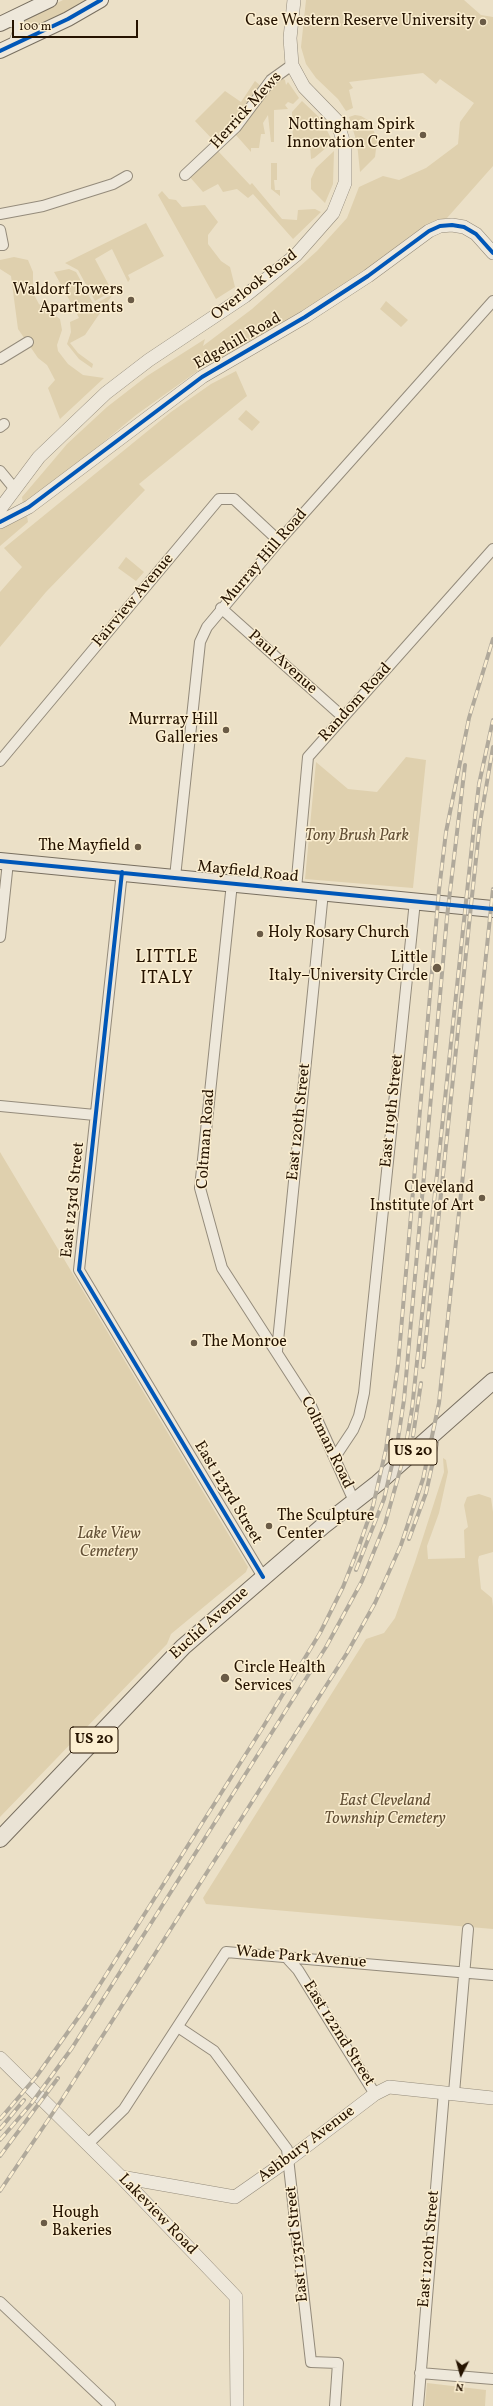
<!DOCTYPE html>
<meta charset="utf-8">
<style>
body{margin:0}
#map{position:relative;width:493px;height:2406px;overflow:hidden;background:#ebe0c7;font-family:Vollkorn,serif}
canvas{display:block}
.north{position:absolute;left:441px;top:2354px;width:40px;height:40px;-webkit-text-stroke:3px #fcefd1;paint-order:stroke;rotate:186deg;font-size:11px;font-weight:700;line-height:16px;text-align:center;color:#251300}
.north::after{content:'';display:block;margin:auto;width:14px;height:18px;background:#251300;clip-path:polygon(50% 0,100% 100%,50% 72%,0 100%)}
.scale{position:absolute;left:12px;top:20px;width:126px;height:18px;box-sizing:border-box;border:2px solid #251300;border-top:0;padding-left:5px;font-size:12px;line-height:14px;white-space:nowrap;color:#251300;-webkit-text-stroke:3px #fcefd1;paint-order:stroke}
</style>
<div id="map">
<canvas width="493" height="2406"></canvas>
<div class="north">N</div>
<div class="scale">100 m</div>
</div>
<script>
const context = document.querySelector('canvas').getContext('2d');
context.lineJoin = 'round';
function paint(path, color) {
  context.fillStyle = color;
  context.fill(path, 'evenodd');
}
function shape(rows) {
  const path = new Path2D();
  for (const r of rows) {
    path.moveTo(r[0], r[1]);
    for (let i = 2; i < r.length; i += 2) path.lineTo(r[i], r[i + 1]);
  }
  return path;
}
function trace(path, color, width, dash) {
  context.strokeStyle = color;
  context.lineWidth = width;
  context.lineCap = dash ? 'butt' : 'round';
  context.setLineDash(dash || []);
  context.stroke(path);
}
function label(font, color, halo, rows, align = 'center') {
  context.font = font + ' Vollkorn,serif';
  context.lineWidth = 3;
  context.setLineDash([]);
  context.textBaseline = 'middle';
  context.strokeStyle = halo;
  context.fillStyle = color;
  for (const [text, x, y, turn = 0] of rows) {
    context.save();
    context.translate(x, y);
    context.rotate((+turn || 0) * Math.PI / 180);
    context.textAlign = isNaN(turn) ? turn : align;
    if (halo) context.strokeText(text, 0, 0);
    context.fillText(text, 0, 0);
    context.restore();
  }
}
paint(shape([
 [63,0,92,0,22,37,22,21],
 [306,0,464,0,481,15,493,17,493,166,447,218,425,226,410,236,349,284,238,350,206,365,136,415,77,464,23,504,22,497,51,463,67,444,107,407,147,376,205,339,203,346,252,309,317,251,347,218,359,187,383,176,399,180,426,168,458,144,460,122,474,103,440,79,436,84,423,73,349,82,353,88,349,90,353,108,346,111,338,99,316,78,306,64,301,47],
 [282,78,285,80,286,85,288,82,299,98,293,104,288,102,285,105,288,109,274,110,274,142,271,142,268,115,263,123,265,134,261,134,259,148,251,148,251,152,235,134,215,142,195,121,225,91,241,102,255,81,262,87],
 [302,101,321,119,333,142,314,158,311,159,310,145,293,145,292,112],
 [355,115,361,116,371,122,377,141,375,157,360,172,357,143,349,117],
 [218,151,250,185,252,183,282,219,297,220,298,210,315,209,321,212,293,239,253,194,248,198,237,189,223,192,218,184,203,192,189,176],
 [334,151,333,184,325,203,311,189,311,179,316,168],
 [271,163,277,163,277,180,274,180,275,190,280,190,280,196,271,189],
 [162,191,169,199,176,200,182,207,205,205,218,222,208,235,208,244,221,261,230,267,235,287,216,299,158,195],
 [146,223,164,256,128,275,130,279,128,282,112,249,95,259,112,291,95,301,78,270,65,263],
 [14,257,28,260,33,272,33,293,39,304,60,319,62,330,57,345,58,351,68,364,83,375,104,378,60,419,48,388,55,380,47,365,38,358,18,329,11,276,0,269,0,260],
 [69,269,76,272,93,303,76,312,54,272],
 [113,294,85,335,70,343,78,353,93,364,92,368,79,359,67,344,71,332,70,322,79,318,77,314],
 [386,301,408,320,401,327,380,309],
 [236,371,247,396,139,484,145,490,46,592,0,647,0,592,22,567,4,548,171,412,211,384],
 [246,410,260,422,252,431,238,419],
 [27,516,28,522,0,546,0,529],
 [126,557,144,572,136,581,118,568],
 [406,757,426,760,413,888,305,879,316,762,348,789,377,792],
 [0,1152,248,1567,246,1572,171,1634,167,1644,0,1817],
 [443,1458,446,1460,448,1472,439,1513,427,1546,428,1559,465,1558,464,1530,468,1527,464,1505,467,1497,479,1494,491,1498,493,1512,493,1552,479,1556,478,1560,481,1589,492,1598,493,1607,493,1929,206,1904,203,1898,366,1639,384,1633,395,1618,415,1562,444,1472],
 [427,2383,486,2390,485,2406,425,2406]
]), '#dfd0ae');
const minor = shape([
 [185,175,236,127,271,80,292,65],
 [0,214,43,206,113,184,127,176],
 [0,230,3,245,0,245],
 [0,359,28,342],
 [0,427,4,424],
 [0,471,14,488],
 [221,608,343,717],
 [0,761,219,499,234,499,279,541],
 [122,872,79,1270,263,1577],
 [175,877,200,642,207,627,279,541,493,301],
 [232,883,200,1188,222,1268,311,1406,354,1501],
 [296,889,308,757,493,549],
 [0,937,8,862],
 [0,1106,95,1115],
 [277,1351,323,892],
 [335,1457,353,1430,359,1416,364,1393,415,901],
 [285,1956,298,1970,375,2094],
 [178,2027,214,2051,287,2149,311,2362,338,2363,335,2406],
 [454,2093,468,1929],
 [88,2144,124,2109,226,1952,493,1975],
 [0,2302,110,2406],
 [420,2373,493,2379],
 [418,2406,444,2092]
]);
const tertiary = shape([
 [10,20,18,23,20,30,15,44],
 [0,509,39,457,106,393,149,360,245,296,296,255,333,213,345,183,345,147,337,121,304,87,292,65,290,38,294,0],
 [0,522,29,507,202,377,305,317,368,276,429,231,440,226,452,225,464,227,476,234,493,253],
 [0,2058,121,2177,236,2297,237,2406],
 [121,2177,235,2197,288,2160,375,2094,389,2087,493,2098]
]);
const secondary = shape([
 [0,24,50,0],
 [0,51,68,19,101,0]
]);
const primary = shape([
 [0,861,493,909],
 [0,1839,183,1647,323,1526,378,1483,493,1381]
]);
trace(minor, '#948b7b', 12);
trace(tertiary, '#948b7b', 14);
trace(secondary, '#786f60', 16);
trace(primary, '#786f60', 18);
trace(minor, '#eee8db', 10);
trace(tertiary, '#eee8db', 13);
trace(secondary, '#eee8db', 14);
trace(primary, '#eae3d5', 16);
const rail = shape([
 [423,1367,472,896,480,823,493,747],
 [413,1436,421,1383],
 [409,1539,426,1493,437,1443],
 [356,1570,384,1499,398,1439,404,1400,447,917,465,765],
 [0,2119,36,2077,85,2008,263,1727,320,1633,343,1587,358,1549,373,1506,386,1449,398,1365,439,890,446,832,469,718,493,639],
 [0,2129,24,2100],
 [0,2140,31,2104,72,2048,326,1647,362,1581,385,1524,404,1456,412,1409,475,817,479,784,493,720],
 [0,2156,58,2078],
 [0,2191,61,2101,347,1653,375,1603,401,1545,423,1479,439,1403,493,889]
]);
trace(rail, '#b0a99b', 4);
trace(rail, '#fcefd1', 2.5, [8]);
trace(shape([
 [0,51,68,19,101,0],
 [0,522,29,507,202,377,305,317,368,276,429,231,440,226,452,225,464,227,476,234,493,253],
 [0,861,493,909],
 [122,872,79,1270,263,1577]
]), '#0057b8', 4);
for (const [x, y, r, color] of [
 [483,22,4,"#6a5b46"],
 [423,135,4,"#6a5b46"],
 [131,300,4,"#6a5b46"],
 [226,730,4,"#6a5b46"],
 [138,847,4,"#6a5b46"],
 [260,934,4,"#6a5b46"],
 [437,968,5,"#6a5b46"],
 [482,1198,4,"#6a5b46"],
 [194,1343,4,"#6a5b46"],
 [269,1526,4,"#6a5b46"],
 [225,1678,5,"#6a5b46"],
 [44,2223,4,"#6a5b46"]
]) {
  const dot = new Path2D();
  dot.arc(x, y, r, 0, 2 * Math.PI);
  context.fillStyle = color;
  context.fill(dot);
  trace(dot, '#fcefd1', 1.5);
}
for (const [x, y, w] of [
 [413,1452,48],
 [94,1740,48]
]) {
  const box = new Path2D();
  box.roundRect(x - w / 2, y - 13, w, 26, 3);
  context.fillStyle = '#fcefd1';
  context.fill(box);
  trace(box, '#251300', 1);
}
label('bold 15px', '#251300', null, [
 ["US 20",413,1452],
 ["US 20",94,1740]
]);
label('16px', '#251300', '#fcefd1', [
 ["Case Western Reserve University",475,22],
 ["Nottingham Spirk",415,126],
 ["Innovation Center",415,144],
 ["Waldorf Towers",123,291],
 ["Apartments",123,309],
 ["Murrray Hill",218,721],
 ["Galleries",218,739],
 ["The Mayfield",130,847],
 ["Holy Rosary Church",268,934,"left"],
 ["Little",428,959],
 ["Italy–University Circle",428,977],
 ["Cleveland",474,1189],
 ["Institute of Art",474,1207],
 ["The Monroe",202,1343,"left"],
 ["The Sculpture",277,1517,"left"],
 ["Center",277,1535,"left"],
 ["Circle Health",234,1669,"left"],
 ["Services",234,1687,"left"],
 ["Hough",52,2214,"left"],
 ["Bakeries",52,2232,"left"]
], 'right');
label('16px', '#251300', '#fcefd1', [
 ["Herrick Mews",247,111,-48],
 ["Overlook Road",255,286,-38],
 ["Edgehill Road",238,342,-30],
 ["Murray Hill Road",265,558,-49],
 ["Fairview Avenue",134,601,-50],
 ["Paul Avenue",282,663,42],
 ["Random Road",356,703,-48],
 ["Mayfield Road",248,873,6],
 ["East 119th Street",393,1111,-84],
 ["East 120th Street",300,1122,-84],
 ["Coltman Road",207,1139,-86],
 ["East 123rd Street",74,1200,-84],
 ["Coltman Road",326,1443,64],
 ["East 123rd Street",227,1493,59],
 ["Euclid Avenue",210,1624,-42],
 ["Wade Park Avenue",301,1958,5],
 ["East 122nd Street",338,2034,58],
 ["Ashbury Avenue",307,2145,-37],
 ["Lakeview Road",157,2215,46],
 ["East 123rd Street",298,2244,-96],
 ["East 120th Street",430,2249,-85]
]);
label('italic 16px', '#635036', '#fcefd1', [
 ["Tony Brush Park",357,837],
 ["Lake View",109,1535],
 ["Cemetery",109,1553],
 ["East Cleveland",385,1802],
 ["Township Cemetery",385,1820]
]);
context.letterSpacing = '1px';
label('18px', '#251300', '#fcefd1', [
 ["LITTLE",167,959],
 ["ITALY",167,980]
]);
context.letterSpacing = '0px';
</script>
